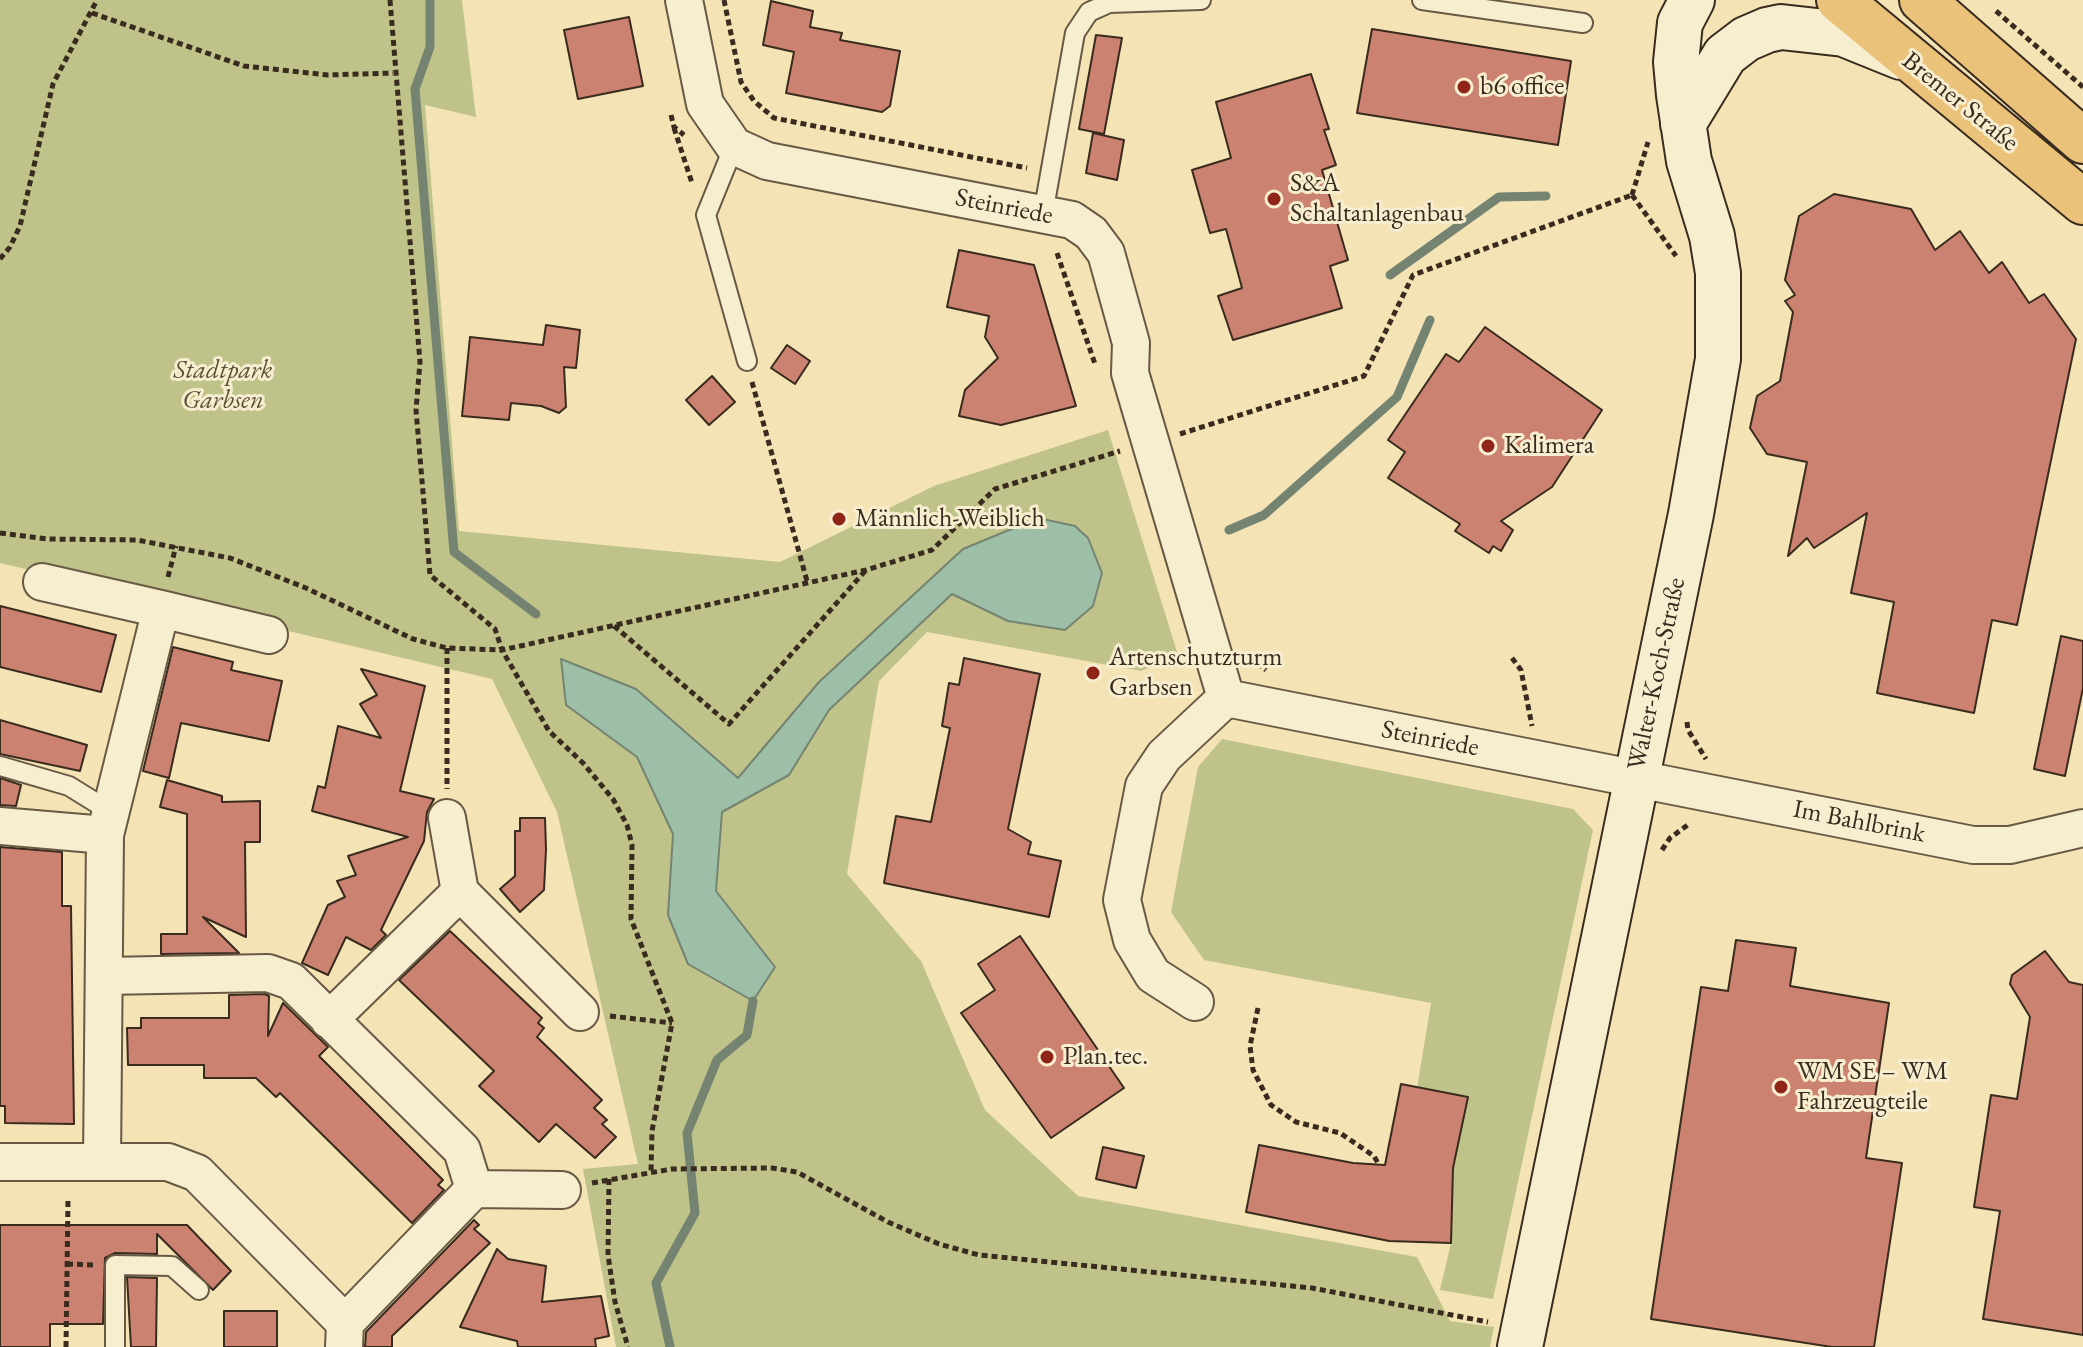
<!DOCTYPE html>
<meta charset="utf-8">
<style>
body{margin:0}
canvas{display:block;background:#f3e3b5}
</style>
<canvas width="2083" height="1347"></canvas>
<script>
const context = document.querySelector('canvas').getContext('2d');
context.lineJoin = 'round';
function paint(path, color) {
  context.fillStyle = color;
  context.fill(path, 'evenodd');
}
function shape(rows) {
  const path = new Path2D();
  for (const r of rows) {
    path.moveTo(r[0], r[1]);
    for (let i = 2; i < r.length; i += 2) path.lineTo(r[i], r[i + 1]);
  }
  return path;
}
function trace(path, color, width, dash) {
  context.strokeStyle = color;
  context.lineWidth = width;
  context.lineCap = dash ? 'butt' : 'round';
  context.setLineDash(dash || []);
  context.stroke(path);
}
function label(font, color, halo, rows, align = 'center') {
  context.font = font + ' "EB Garamond",serif';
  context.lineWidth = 6;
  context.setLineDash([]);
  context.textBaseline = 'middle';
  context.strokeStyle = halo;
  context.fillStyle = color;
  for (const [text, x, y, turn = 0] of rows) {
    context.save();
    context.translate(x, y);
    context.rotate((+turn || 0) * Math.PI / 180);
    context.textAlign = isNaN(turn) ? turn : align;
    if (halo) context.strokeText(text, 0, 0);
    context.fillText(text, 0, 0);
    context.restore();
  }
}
paint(shape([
 [0,0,462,0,476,117,425,105,459,531,780,562,934,486,1108,430,1178,655,1141,671,927,632,879,681,847,874,921,961,985,1110,1078,1196,1417,1257,1450,1321,1494,1327,1490,1347,616,1347,583,1169,638,1164,557,812,492,679,0,563],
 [1222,739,1573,809,1593,830,1493,1299,1440,1290,1451,1243,1453,1168,1468,1097,1417,1088,1431,1003,1204,960,1171,912,1198,767]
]), '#bfc38a');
const water = shape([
 [1038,518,1075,526,1088,538,1102,573,1093,606,1065,630,1008,621,952,594,829,710,789,775,722,812,716,891,775,967,753,1001,688,964,668,915,673,834,637,757,566,705,561,659,636,689,738,778,819,682,963,549,1038,518]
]);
paint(water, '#9dbfa7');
trace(water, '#758470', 2);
trace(shape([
 [430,0,430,47,415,89,454,552,536,614],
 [1390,275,1499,197,1546,196],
 [1229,530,1264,515,1397,397,1430,320],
 [670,1347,656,1283,695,1213,687,1133,717,1060,747,1035,753,1001]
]), '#758470', 9);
const building = shape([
 [771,1,813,11,810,27,842,33,840,40,900,51,890,106,882,112,786,93,794,52,763,45,771,1],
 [629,17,643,86,578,99,564,30,629,17],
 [1372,29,1571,61,1558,145,1357,113,1372,29],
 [1096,35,1122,38,1104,134,1079,129,1096,35],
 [1311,74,1329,129,1324,130,1336,165,1322,170,1348,260,1330,266,1342,308,1233,340,1218,296,1242,288,1226,229,1210,233,1192,170,1231,158,1216,102,1311,74],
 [1093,133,1124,140,1117,180,1086,173,1093,133],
 [1834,194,1911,209,1935,250,1960,231,1989,273,2002,262,2029,303,2044,294,2076,339,2017,625,1992,620,1974,713,1877,693,1894,602,1851,593,1867,513,1814,548,1807,538,1788,556,1807,462,1767,454,1750,428,1757,396,1780,381,1793,312,1785,301,1795,295,1785,280,1799,216,1834,194],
 [959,250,1034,265,1076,406,1001,425,959,416,965,390,998,358,985,337,989,316,947,307,959,250],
 [546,325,580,330,576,368,564,367,566,407,559,413,541,406,511,403,509,420,462,416,470,337,543,345,546,325],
 [1485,327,1602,410,1552,487,1501,521,1513,530,1501,551,1493,546,1489,553,1455,531,1460,524,1388,478,1405,452,1388,440,1446,354,1459,362,1485,327],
 [787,345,810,361,795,384,771,368,787,345],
 [712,376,735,402,709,425,686,400,712,376],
 [0,606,116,635,101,692,0,667,0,606],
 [2061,636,2083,641,2083,688,2065,776,2034,769,2061,636],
 [173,647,233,662,231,670,282,681,269,741,181,723,169,778,143,771,173,647],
 [964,658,1040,674,1008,829,1031,842,1028,854,1061,861,1049,917,884,883,896,816,931,822,950,728,942,726,949,683,959,685,964,658],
 [361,669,425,686,400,791,434,799,427,812,424,841,381,930,386,935,371,950,346,937,328,975,302,963,328,905,345,897,337,881,356,875,348,856,408,837,312,811,318,786,325,788,338,726,381,738,360,704,377,695,361,669],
 [0,720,87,745,80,771,0,754,0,720],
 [0,778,21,785,16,806,0,805,0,778],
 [167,780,222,796,222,802,260,801,260,842,245,842,246,937,203,917,239,953,161,954,161,934,187,934,187,814,160,807,167,780],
 [520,818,545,818,546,849,544,890,520,912,500,889,515,876,515,831,520,831,520,818],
 [0,847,62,852,62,906,71,906,74,1124,5,1123,5,1106,0,1106,0,847],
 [450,931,542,1018,538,1023,544,1028,537,1037,602,1100,594,1108,607,1120,602,1124,616,1137,595,1158,556,1124,539,1142,479,1086,494,1071,399,980,450,931],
 [1020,936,1124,1088,1051,1138,961,1013,995,990,978,964,1020,936],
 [1736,940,1796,948,1790,986,1889,1003,1866,1158,1902,1163,1874,1347,1832,1347,1651,1319,1701,987,1728,991,1736,940],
 [2045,951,2069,982,2083,985,2083,1335,1983,1319,2000,1211,1974,1207,1991,1095,2017,1099,2030,1017,2010,984,2012,975,2045,951],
 [265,994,269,996,268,1036,283,1003,328,1047,319,1056,443,1180,438,1185,444,1190,412,1223,280,1093,276,1097,256,1078,204,1078,204,1065,128,1065,127,1028,141,1028,141,1018,229,1018,229,995,265,994],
 [1401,1084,1468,1097,1453,1168,1451,1243,1389,1241,1246,1212,1259,1145,1353,1163,1385,1165,1401,1084],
 [1103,1147,1144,1156,1136,1188,1096,1179,1103,1147],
 [474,1220,479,1225,474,1229,490,1243,392,1336,392,1347,365,1347,366,1332,474,1220],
 [0,1225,187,1225,231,1271,213,1290,157,1234,157,1254,115,1253,105,1258,103,1324,50,1324,50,1347,0,1347,0,1225],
 [497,1249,508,1259,546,1266,542,1302,601,1296,609,1336,595,1339,596,1347,518,1347,517,1341,460,1327,497,1249],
 [127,1277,157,1278,156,1347,131,1347,127,1277],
 [224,1311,277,1311,277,1347,224,1347,224,1311]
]);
paint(building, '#cc8270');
trace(building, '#392b1e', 2);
const lane = shape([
 [1422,0,1583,23],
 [734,146,706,215,747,361],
 [1043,214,1075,33,1089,12,1109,3,1201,0],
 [0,766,69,786,111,812],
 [115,1347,115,1265,172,1266,199,1290]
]);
const street = shape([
 [684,0,705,104,734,146,767,161,1072,220,1091,233,1106,253,1131,343,1130,373,1226,698,1973,845,2010,845,2083,828],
 [42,582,161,609],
 [0,826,105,835,102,1162],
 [105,835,161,609,269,635],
 [460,892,580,1012],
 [104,976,268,973,291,981,462,1150,474,1189],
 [1195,1002,1153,975,1132,940,1122,900,1144,786,1164,756,1226,698],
 [329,1020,460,892,447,818],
 [0,1162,168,1162,197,1173,345,1323,344,1347],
 [345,1323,474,1189,562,1190]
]);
const secondary = shape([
 [1683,124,1725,55,1746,39,1767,30,1781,27,1844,34,1901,57],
 [1520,1347,1691,514,1718,359,1718,273,1712,236,1689,161,1679,95,1676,62,1680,23,1692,0]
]);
const primary = shape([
 [1839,0,2083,202],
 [1922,0,2083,141]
]);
trace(lane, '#685944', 22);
trace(street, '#685944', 40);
trace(secondary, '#392b1e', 48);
trace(primary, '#392b1e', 48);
trace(shape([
 [390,0,420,362,416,410,430,575,495,629,502,650,549,731,583,763,613,799,627,825,632,845,631,919,672,1023,652,1131,651,1172],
 [724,0,741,82,754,101,774,118,1027,168],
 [1996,11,2083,87],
 [92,13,244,66,328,75,393,73],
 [671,115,674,127,684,135],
 [674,128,692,183],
 [1632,195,1676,256],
 [1632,195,1648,142],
 [1057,253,1095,364],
 [0,259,10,247,20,226,53,84,97,0],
 [752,382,807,581],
 [1180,434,1364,376,1413,275,1632,195],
 [0,533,47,539,137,540,230,558,306,588,413,639,447,648,502,650,866,570,932,550,995,489,1120,451],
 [168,577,176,546],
 [614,626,729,724,866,570],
 [447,648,447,789],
 [1249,657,1266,670],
 [1512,658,1521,670,1532,726],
 [1687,722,1688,730,1706,759],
 [1662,850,1670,838,1689,824],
 [1258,1008,1250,1046,1253,1070,1271,1105,1296,1122,1340,1133,1374,1156,1379,1165],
 [610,1016,672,1023],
 [609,1179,608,1255,615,1302,628,1347],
 [592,1183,672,1169,772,1168,797,1172,888,1222,939,1244,979,1255,1312,1288,1488,1322],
 [67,1264,94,1265],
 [66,1347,68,1199]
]), '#392b1e', 5, [6, 4]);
trace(lane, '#f7edcf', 18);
trace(street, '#f7edcf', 36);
trace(secondary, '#f7edcf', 44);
trace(primary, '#eac27a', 44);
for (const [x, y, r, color] of [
 [1464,87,8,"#8f2418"],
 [1274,199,8,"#8f2418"],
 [1488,446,8,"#8f2418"],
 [839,519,8,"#8f2418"],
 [1093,673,8,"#8f2418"],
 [1047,1057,8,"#8f2418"],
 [1781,1087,8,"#8f2418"]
]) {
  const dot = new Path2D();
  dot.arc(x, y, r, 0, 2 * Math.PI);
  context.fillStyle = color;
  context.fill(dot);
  trace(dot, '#f7edcf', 3);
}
label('26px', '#392b1e', '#f7edcf', [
 ["b6 office",1480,87],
 ["S&A",1290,184],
 ["Schaltanlagenbau",1290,214],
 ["Kalimera",1504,446],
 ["Männlich-Weiblich",855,519],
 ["Artenschutzturm",1109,658],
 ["Garbsen",1109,688],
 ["Plan.tec.",1063,1057],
 ["WM SE – WM",1797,1072],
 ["Fahrzeugteile",1797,1102]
], 'left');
label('26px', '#392b1e', '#f7edcf', [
 ["Bremer Straße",1960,102,39],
 ["Steinriede",1004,207,11],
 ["Walter-Koch-Straße",1657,674,-78],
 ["Steinriede",1430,739,11],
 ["Im Bahlbrink",1859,822,11]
]);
label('italic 26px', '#5a5139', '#f7edcf', [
 ["Stadtpark",223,371],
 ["Garbsen",223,401]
]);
</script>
